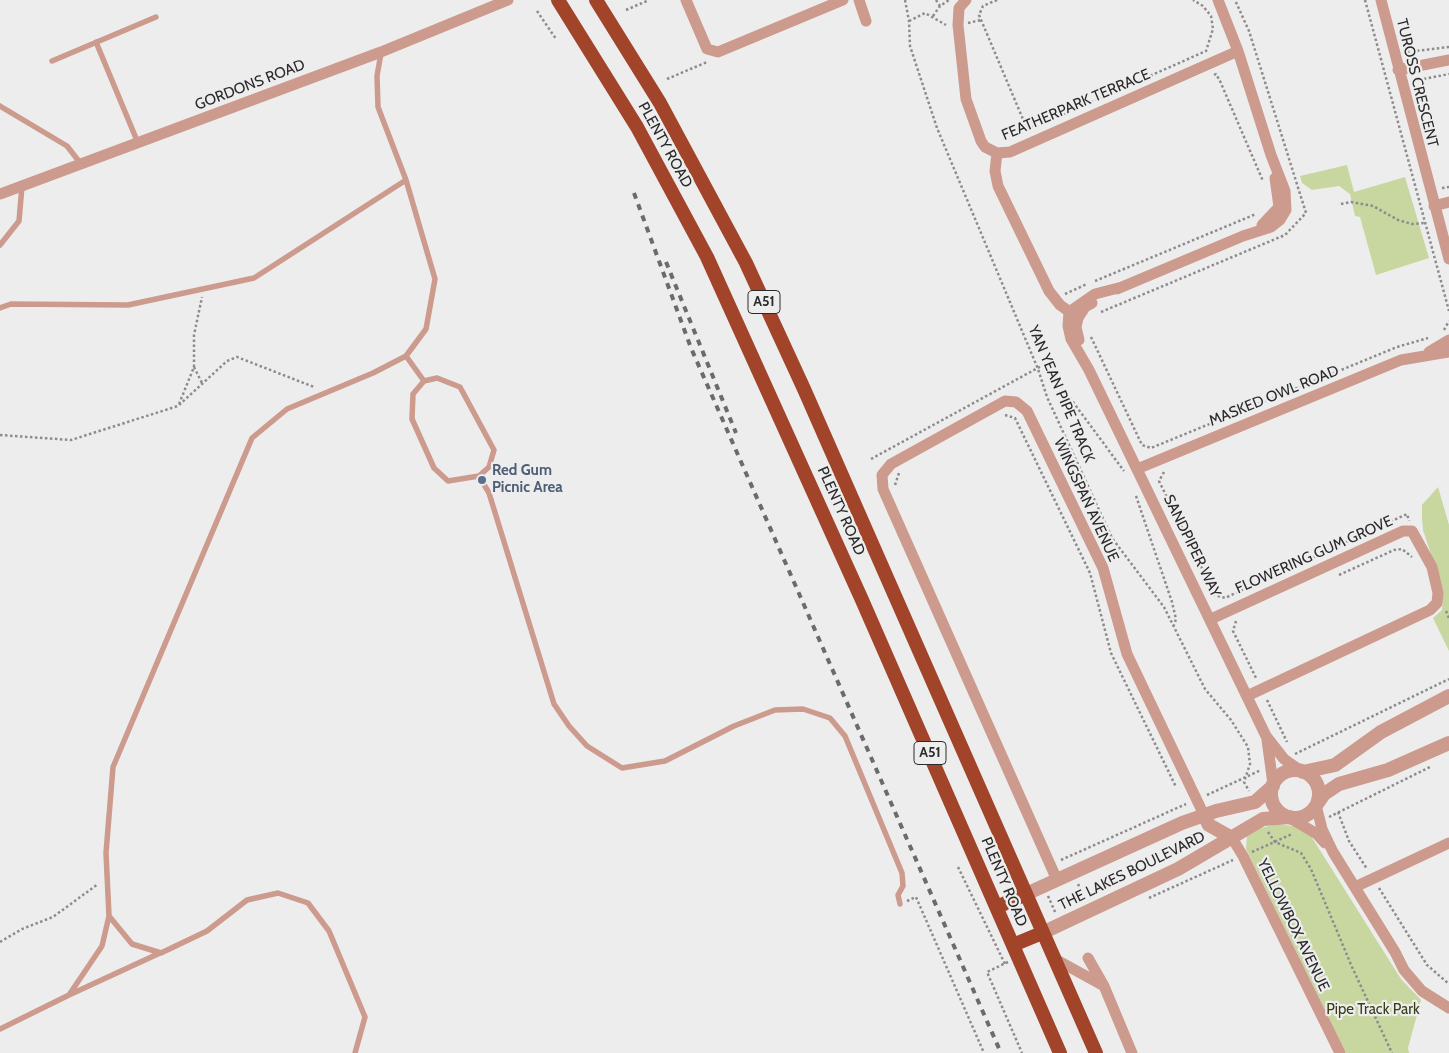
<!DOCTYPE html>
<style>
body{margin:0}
canvas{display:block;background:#ededee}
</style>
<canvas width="1449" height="1053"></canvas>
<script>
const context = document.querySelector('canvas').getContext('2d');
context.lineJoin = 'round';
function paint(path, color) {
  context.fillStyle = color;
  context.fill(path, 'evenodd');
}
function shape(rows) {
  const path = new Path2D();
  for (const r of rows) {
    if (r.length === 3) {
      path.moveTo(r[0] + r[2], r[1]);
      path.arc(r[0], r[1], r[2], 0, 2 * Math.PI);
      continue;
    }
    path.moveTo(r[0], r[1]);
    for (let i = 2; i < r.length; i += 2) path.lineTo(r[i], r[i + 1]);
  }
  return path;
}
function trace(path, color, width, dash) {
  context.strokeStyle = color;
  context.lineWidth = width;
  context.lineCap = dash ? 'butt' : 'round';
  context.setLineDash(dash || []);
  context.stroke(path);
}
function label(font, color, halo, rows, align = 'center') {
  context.font = font + ' Cabin,sans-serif';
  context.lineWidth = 4.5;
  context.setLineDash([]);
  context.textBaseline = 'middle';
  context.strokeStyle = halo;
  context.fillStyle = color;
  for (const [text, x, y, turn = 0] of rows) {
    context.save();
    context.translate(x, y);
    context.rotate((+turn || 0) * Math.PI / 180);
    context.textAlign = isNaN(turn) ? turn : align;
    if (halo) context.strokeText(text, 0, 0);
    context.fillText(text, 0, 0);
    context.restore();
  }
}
paint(shape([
 [1347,165,1354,192,1405,177,1429,258,1376,275,1360,217,1355,216,1350,194,1339,186,1312,190,1302,183,1300,176],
 [1438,487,1449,525,1449,651,1433,618,1442,610,1443,590,1423,530,1422,517,1422,505],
 [1276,824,1294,826,1311,836,1401,979,1421,1000,1408,1048,1409,1053,1346,1053,1246,849,1247,836,1258,829]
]), '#c8d6a0');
trace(shape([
 [905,0,909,21,910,46,937,128,1038,369,1047,397,1112,538,1164,607,1205,689,1231,720,1248,747,1250,764,1244,782,1249,791],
 [936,0,940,6],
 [997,0,983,6,979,15,1025,124,1035,127,1206,51,1213,29,1211,16,1203,6,1193,0],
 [1365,0,1449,311],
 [626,10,649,0],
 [537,11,556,39],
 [933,16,940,6,949,0],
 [909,21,925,13,946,25],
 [968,23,981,20],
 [1407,52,1449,47],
 [1214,75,1216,74,1220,81,1263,181],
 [667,79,707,62],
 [1414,81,1449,74],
 [1442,188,1449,187],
 [1341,204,1351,202,1373,206,1398,220,1412,224,1424,223],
 [1095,281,1256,214],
 [1065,294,1087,284],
 [1101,312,1285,235,1306,213,1249,31,1235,0],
 [1444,330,1449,321],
 [1091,337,1142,445,1151,448,1397,347,1428,338],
 [194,367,202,383],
 [179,404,194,367,194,335,202,297],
 [1005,415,1015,418,1090,573,1111,653,1176,787],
 [0,435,71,440,178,406,227,361,237,357,314,387],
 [871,459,1045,364,1124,471],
 [1164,472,1159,481,1215,595,1222,597,1225,598,1407,514,1409,521],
 [895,485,899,473],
 [1136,496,1172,602,1176,619,1174,625],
 [1339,575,1394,550,1402,549,1412,557],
 [1446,611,1449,618],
 [1236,621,1233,631,1257,680],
 [1267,700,1287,742],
 [1295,754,1449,679],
 [1207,795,1261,770],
 [1338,812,1349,841,1367,869],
 [1329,817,1432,766],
 [1268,832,1275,842,1301,853,1311,869,1352,967,1392,1053],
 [1252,852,1292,834],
 [1061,860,1186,804],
 [958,867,1005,964],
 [1078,884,1085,900],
 [1379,888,1427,965,1449,984],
 [1048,896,1056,914],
 [1149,898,1233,860],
 [907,901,916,897,984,1053],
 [0,942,22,929,53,917,98,884],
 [1008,962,987,972,1022,1053]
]), '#8c8c8d', 2.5, [2.5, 2.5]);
trace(shape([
 [96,42,138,143],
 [52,61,156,17],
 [0,106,67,146,81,164],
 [0,245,19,221,22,186],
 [0,308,11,304,128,305,254,278,406,180],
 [406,356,424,381],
 [437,378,460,387,494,450,489,467,479,476,448,481,434,468,412,419,413,394,424,381,437,378],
 [479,476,489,493,554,704,569,726,587,746,622,768,665,761,734,726,775,710,803,709,830,718,845,736,902,873,903,886,898,895,900,904],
 [69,995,160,953],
 [0,1029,69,995,102,946,109,916],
 [355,1053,365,1017,329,931,308,903,278,893,247,900,207,931,161,953,132,944,109,916,106,853,113,767,252,438,287,409,373,373,406,356,426,329,435,279,406,180,378,107,377,76,381,53]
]), '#cd9b8d', 5.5);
trace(shape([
 [686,0,707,49,718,52,843,0],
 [859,0,866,21],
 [966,0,959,8,958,25,966,99,981,141,985,147,997,153,1010,152,1238,51],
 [1381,0,1449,259],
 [1398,70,1449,60],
 [997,153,995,171,998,186,1049,291,1060,305,1074,315],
 [0,194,381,52,508,0],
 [1434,206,1449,202],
 [1262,225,1279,207,1275,178],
 [1122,287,1095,294,1069,312,1068,326,1071,339,1089,370,1266,736,1284,759,1301,771],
 [1117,289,1243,236,1271,227,1280,220,1286,210,1285,191,1271,155,1238,51,1218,0],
 [1079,340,1076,327,1078,318,1085,307,1092,303],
 [1429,352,1449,340],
 [1137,469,1401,360,1449,352],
 [1211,619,1403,531,1412,531,1432,567,1438,593,1437,603,1430,610,1247,696],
 [1267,740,1273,784],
 [1316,805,1322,829,1333,852,1395,952,1404,970,1422,991,1449,1008],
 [1290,818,1317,834,1325,843],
 [1232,838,1243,856,1340,1053],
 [1057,880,883,489,882,475,891,464,1005,401,1016,402,1027,411,1103,568,1127,654,1204,815],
 [1355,887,1449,843],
 [1088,958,1104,986,1132,1053],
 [1055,959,1104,986]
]), '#cd9b8d', 11);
trace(shape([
 [1295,794,24],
 [1303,772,1335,765,1381,732,1449,696],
 [1317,804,1324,794,1339,784,1388,770,1449,743],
 [1204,815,1209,825,1232,838],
 [1026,894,1182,823,1216,811,1255,802,1273,786],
 [1042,933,1178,869,1263,819,1290,817]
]), '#cd9b8d', 14);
trace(shape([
 [558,0,637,127,707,257,862,600,1060,1053],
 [596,0,660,103,746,263,804,389,1096,1053],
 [997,907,1026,894],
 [1013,945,1042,933]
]), '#a2442a', 14);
trace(shape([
 [634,193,691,348,1001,1053],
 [666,262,736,433]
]), '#6b6b6c', 4, [6, 6]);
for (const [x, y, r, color] of [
 [482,480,5,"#5c6f8a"]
]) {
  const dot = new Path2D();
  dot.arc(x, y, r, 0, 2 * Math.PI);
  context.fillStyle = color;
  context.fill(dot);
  trace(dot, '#ededee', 2);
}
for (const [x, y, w] of [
 [764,302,32],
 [930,753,32]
]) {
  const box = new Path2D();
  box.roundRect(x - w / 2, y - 11.5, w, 23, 4);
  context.fillStyle = '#ededee';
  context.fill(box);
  trace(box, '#2a2a2b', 1);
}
label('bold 14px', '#2a2a2b', null, [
 ["A51",764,302],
 ["A51",930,753]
]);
label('15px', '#2a2a2b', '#ededee', [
 ["TUROSS CRESCENT",1417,83,76],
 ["GORDONS ROAD",250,85,-21],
 ["FEATHERPARK TERRACE",1076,105,-23],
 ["PLENTY ROAD",665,145,61],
 ["YAN YEAN PIPE TRACK",1061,394,67],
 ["MASKED OWL ROAD",1274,396,-22],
 ["WINGSPAN AVENUE",1086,500,65],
 ["PLENTY ROAD",841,511,66],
 ["SANDPIPER WAY",1192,546,64],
 ["FLOWERING GUM GROVE",1314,555,-24],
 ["THE LAKES BOULEVARD",1132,871,-26],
 ["PLENTY ROAD",1004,882,67],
 ["YELLOWBOX AVENUE",1293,925,64]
]);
label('bold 15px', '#4e5e75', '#ededee', [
 ["Red Gum",492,471],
 ["Picnic Area",492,488]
], 'left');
label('15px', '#374014', '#ededee', [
 ["Pipe Track Park",1373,1010]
]);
</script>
